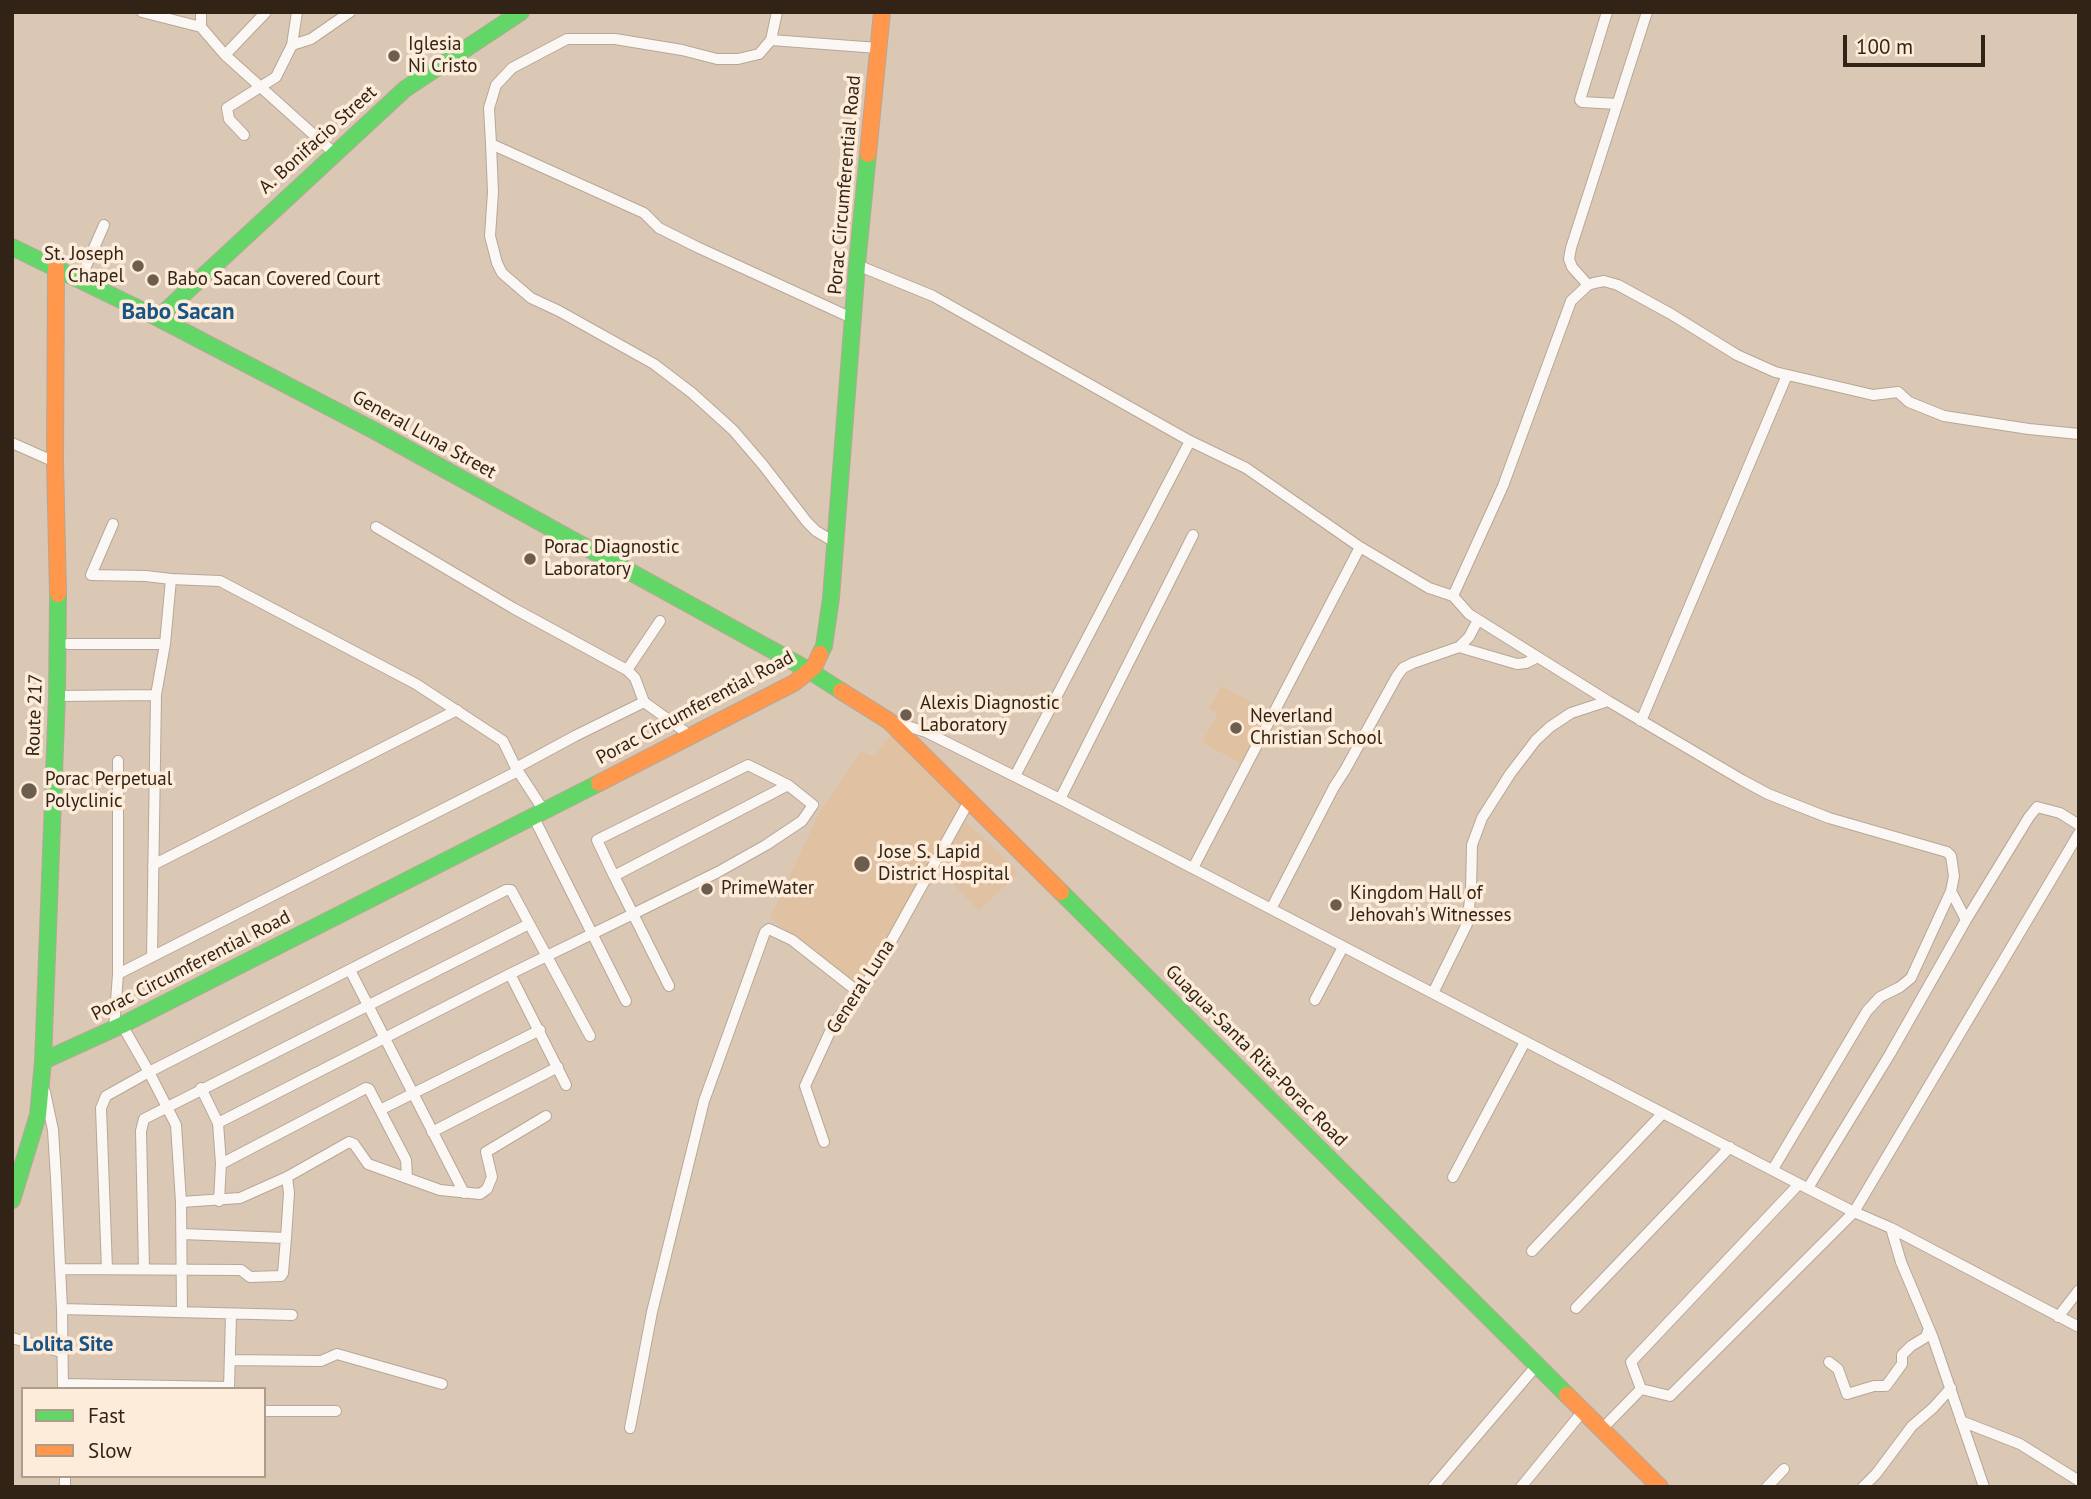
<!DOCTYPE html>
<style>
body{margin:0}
#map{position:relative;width:2091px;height:1499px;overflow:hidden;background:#dbc8b4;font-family:"PT Sans",sans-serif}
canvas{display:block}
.frame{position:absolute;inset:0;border:14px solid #312416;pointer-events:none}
.legend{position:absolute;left:21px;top:1387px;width:245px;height:91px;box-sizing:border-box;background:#feecda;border:2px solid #ac9c8c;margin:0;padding:9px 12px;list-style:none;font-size:21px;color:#312416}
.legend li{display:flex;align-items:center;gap:14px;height:35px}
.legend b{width:35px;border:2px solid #ac9c8c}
.scale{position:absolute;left:1843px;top:35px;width:142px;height:32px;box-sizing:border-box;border:4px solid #312416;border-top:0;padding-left:9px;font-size:21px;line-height:24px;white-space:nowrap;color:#312416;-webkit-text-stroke:5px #feecda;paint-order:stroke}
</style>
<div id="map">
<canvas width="2091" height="1499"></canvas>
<div class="frame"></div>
<ul class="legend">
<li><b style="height:9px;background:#63d668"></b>Fast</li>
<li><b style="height:9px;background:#ff974d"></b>Slow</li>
</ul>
<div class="scale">100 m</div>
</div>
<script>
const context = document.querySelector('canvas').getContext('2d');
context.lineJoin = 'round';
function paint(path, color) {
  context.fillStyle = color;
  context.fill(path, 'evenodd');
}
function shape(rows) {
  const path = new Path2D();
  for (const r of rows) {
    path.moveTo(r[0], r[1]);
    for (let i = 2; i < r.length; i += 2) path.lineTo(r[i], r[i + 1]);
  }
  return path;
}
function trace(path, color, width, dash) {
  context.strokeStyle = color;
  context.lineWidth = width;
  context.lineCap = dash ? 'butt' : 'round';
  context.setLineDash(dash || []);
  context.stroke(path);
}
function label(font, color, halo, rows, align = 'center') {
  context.font = font + ' "PT Sans",sans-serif';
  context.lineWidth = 7;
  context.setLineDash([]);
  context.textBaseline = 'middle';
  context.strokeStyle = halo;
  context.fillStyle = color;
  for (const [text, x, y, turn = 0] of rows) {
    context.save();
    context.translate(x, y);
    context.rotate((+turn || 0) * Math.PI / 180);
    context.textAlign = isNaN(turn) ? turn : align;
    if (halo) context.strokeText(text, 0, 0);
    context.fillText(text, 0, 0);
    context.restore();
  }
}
paint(shape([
 [1222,686,1270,713,1241,764,1202,742,1218,714,1209,708],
 [893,732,964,802,877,962,856,986,770,918,820,811,861,751,873,757],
 [963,819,1019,872,979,911,936,866,951,851,946,846]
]), '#e0c1a1');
const street = shape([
 [142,12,201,27],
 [201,12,201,27,225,55,334,153],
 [777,12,771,40,759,54,738,59,717,59,682,50,615,39,567,39,512,68,496,85,489,108,491,144,644,213,659,228,697,247,854,319],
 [1607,12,1580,100,1582,102,1617,104],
 [771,40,878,48],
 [292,45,311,39,350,12],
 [225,55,266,12],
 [244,135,229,119,227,108,276,77,292,45,297,12],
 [491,144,493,192,490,236,497,263,502,273,531,298,559,311,654,364,692,393,733,430,763,465,807,522,816,531,836,543],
 [857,265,933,296,1190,441,1246,468,1360,547,1193,868],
 [80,280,104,225],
 [1588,285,1572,267,1569,259,1571,248,1647,12],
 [12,443,55,462],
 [113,524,91,575,146,576,171,579,165,644,156,695,152,957],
 [376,527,513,608,627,670,635,678,644,702],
 [1360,547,1429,588,1453,596,1469,614,1608,701],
 [171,579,220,581,416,684,503,741,516,768,575,736,644,702,691,736],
 [1453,596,1503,486,1571,301,1588,285,1594,283,1604,281,1618,285,1671,314,1737,355,1775,372,1873,395,1898,392,1909,402,1944,416,2029,429,2079,434],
 [68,644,165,644],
 [1459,647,1517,664,1526,663,1538,657],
 [627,670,660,621],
 [57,696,156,695],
 [891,721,926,732,1060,799,1799,1184,1854,1212,1891,1228,2079,1327],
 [1641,721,1787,375],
 [516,768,544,811],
 [1015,776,1190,441],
 [1060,799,1193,535],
 [533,816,626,1001],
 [153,865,457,710],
 [614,876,788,785],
 [1271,909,1334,787,1345,770,1397,676,1403,668,1413,663,1459,647,1469,637,1478,620],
 [1966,920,2029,817,2037,807,2060,813,2079,825],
 [350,970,464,1193],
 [118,974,518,771],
 [510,974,566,1085],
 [1433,993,1467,924,1471,891,1472,845,1482,818,1510,774,1536,740,1550,727,1571,713,1608,701,1742,780,1768,794,1829,818,1947,852,1951,856,1954,876,1951,891,1966,920,1890,1054,1808,1188],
 [1315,1000,1343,947],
 [122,1025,149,1072,176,1125,181,1202,182,1312],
 [114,1029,118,974,118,761],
 [201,1088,218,1123,221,1164,219,1201],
 [45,1092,53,1130,56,1178,62,1309,63,1389],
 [380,1110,540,1030],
 [218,1123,510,974,633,914,718,872,766,845,802,821,813,805,788,785,748,765,597,840,614,876,669,986],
 [432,1132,558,1067],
 [824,1142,805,1086,834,1023,873,974,969,801],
 [221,1164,366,1088,369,1089,406,1160,407,1177],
 [1773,1169,1867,1011,1880,997,1900,987,1911,978,1951,891],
 [1453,1177,1525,1042],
 [1799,1184,1631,1362,1641,1389,1670,1396,1854,1212,2079,833],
 [181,1202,240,1198,287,1177,349,1142,354,1144,368,1164,440,1190,480,1194,487,1189,492,1177,486,1152,546,1116],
 [1891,1228,1901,1262,1933,1338,1984,1487],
 [182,1234,286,1238],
 [1532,1251,1663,1113],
 [60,1269,241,1270,250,1277,281,1276,283,1273,286,1238,289,1193,287,1177],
 [107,1269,101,1108,106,1096,149,1072,506,890,511,890,590,1036],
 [144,1269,141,1131,144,1119,529,924],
 [1576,1308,1730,1147],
 [62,1309,292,1315],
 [2058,1317,2079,1290],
 [12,1338,61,1352],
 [230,1360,321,1361,337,1354,442,1384],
 [1829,1362,1838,1369,1847,1394,1874,1386,1886,1386,1902,1364,1902,1355,1911,1346,1926,1337,1929,1328],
 [63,1384,229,1387],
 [229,1389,231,1314],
 [264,1411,336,1411],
 [1961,1421,2020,1444,2079,1481],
 [630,1428,652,1312,704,1101,765,932,769,929,792,940,857,991],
 [1602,1429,1641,1389],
 [65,1476,65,1487],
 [1433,1487,1537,1365],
 [1521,1487,1583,1411],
 [1767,1487,1784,1469],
 [1863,1487,1876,1474,1912,1426,1933,1408,1951,1388]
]);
const fast = shape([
 [12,247,158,318,375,431,810,671,841,691],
 [158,318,405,89,521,12],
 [820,654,824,646,831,598,857,265,868,154],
 [1061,892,1567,1395],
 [43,1061,57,696,58,594],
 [12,1200,38,1115,43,1061,122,1025,599,783]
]);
const slow = shape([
 [868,154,882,12],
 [56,268,55,462,58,594],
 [841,691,889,721,1061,892],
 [599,783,794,683,814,667,820,654],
 [1567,1395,1660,1487]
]);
trace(street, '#b6a798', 12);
trace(fast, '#b6a798', 18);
trace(slow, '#b6a798', 18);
trace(street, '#faf7f4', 10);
trace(fast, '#63d668', 16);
trace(slow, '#ff974d', 16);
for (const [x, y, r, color] of [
 [394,56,7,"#6c5d4d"],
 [138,266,7,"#6c5d4d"],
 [153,280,7,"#6c5d4d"],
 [530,559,7,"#6c5d4d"],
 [906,715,7,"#6c5d4d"],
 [1236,728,7,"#6c5d4d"],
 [29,791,9,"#6c5d4d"],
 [862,864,9,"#6c5d4d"],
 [707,889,7,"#6c5d4d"],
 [1336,905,7,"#6c5d4d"]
]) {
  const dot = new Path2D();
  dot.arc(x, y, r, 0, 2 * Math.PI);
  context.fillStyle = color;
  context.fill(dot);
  trace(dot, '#feecda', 2.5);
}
label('19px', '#312416', '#feecda', [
 ["Iglesia",408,45],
 ["Ni Cristo",408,67],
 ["St. Joseph",124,255,"right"],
 ["Chapel",124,277,"right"],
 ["Babo Sacan Covered Court",167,280],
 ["Porac Diagnostic",544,548],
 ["Laboratory",544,570],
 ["Alexis Diagnostic",920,704],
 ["Laboratory",920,726],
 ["Neverland",1250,717],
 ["Christian School",1250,739],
 ["Porac Perpetual",45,780],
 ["Polyclinic",45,802],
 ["Jose S. Lapid",878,853],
 ["District Hospital",878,875],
 ["PrimeWater",721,889],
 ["Kingdom Hall of",1350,894],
 ["Jehovah's Witnesses",1350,916]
], 'left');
label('19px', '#312416', '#feecda', [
 ["A. Bonifacio Street",318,140,-42],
 ["Porac Circumferential Road",845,185,-85],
 ["General Luna Street",424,435,29],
 ["Porac Circumferential Road",695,708,-28],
 ["Route 217",35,715,-88],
 ["Porac Circumferential Road",191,966,-27],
 ["General Luna",861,987,-57],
 ["Guagua-Santa Rita-Porac Road",1256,1056,45]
]);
label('bold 21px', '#185585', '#feecda', [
 ["Lolita Site",68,1345]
]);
label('bold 23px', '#185585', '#feecda', [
 ["Babo Sacan",178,312]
]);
</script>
